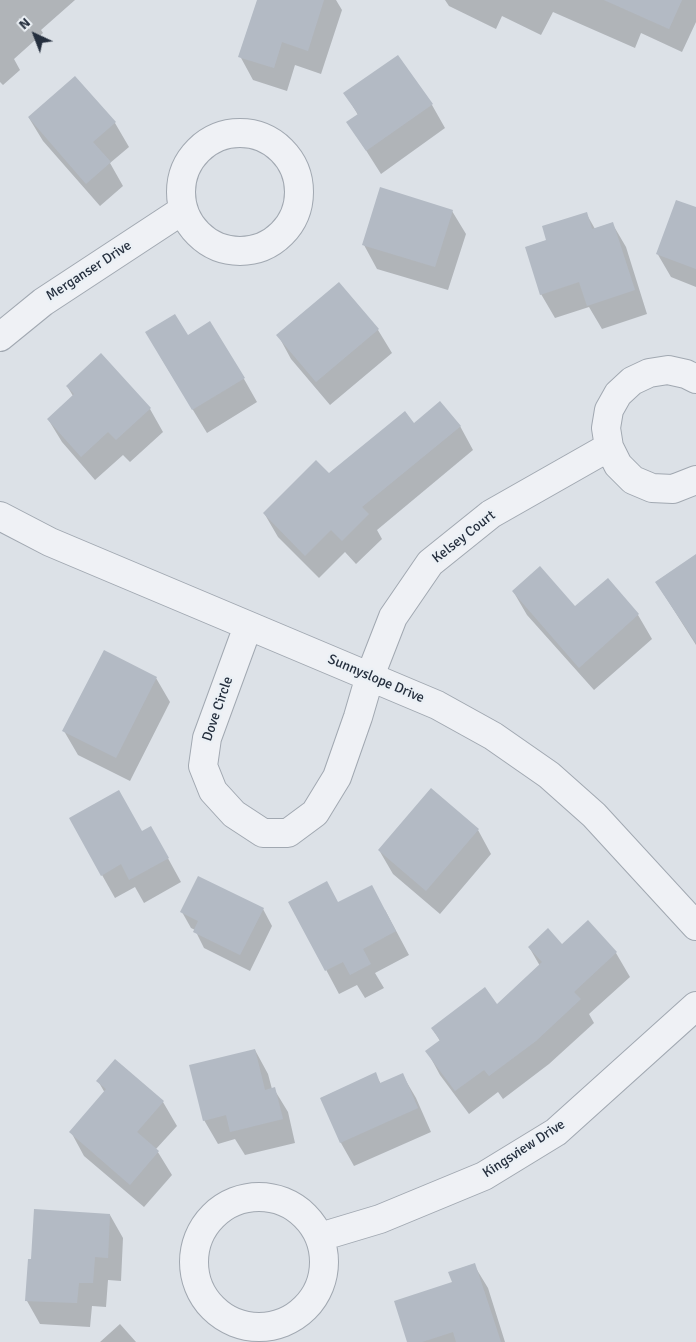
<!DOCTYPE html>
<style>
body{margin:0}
#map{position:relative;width:696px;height:1342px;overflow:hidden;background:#dce1e7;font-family:Signika,sans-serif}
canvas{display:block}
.north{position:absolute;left:10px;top:10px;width:50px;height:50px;-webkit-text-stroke:4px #ebf0f5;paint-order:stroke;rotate:317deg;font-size:14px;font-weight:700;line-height:20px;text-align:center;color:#252f3e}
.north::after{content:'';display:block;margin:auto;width:18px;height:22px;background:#252f3e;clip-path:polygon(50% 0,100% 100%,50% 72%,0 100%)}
</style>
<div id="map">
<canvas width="696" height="1342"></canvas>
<div class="north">N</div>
</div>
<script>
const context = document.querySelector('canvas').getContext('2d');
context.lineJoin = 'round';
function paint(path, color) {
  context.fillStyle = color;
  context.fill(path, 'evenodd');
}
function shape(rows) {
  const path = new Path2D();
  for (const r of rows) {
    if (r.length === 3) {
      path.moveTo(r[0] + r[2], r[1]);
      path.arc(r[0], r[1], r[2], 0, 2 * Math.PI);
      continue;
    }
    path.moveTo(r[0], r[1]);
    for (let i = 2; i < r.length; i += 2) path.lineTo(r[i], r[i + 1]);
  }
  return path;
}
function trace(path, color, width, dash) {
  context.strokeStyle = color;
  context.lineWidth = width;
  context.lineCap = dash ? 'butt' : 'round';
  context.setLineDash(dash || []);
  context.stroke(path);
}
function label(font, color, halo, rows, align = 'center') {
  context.font = font + ' Signika,sans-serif';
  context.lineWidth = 5;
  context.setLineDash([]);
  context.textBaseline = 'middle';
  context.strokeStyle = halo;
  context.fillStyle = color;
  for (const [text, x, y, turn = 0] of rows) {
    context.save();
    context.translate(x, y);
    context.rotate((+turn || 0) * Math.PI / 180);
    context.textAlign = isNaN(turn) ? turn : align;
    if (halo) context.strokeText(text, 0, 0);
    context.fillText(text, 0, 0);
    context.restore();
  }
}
paint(shape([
 [0,0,75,0,41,30,43,33,14,59,20,70,3,85,0,82],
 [258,0,336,0,342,10,321,74,295,65,287,91,253,80,240,56],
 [445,0,696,0,696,22,682,52,641,33,635,48,553,12,541,35,502,16,496,29,449,6],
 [75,78,115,123,129,147,110,163,123,186,100,206,43,141,29,118],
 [345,93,432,105,445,128,381,174,348,122,358,115],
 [696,209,696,287,671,277,657,253],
 [452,211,466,234,448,290,377,269,364,245],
 [586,213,595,229,612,223,626,247,647,314,602,329,589,307,555,318,541,294,548,241],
 [339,284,378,330,392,353,330,405,291,359,278,335],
 [187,337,244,379,257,402,207,433,160,356],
 [67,386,150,409,163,432,130,462,123,455,95,480,62,442,48,419,73,396],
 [460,426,473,450,377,530,382,539,356,564,345,552,319,578,278,537,264,513,329,475],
 [696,555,696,645,656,582],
 [607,580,638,615,652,639,594,690,527,615,513,591,575,608],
 [104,652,156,678,170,702,130,781,78,755,64,731],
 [478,830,491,854,440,914,393,874,379,850],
 [142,833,164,851,181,882,144,903,135,887,115,898,102,875],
 [290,902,338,904,385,910,409,955,375,973,384,988,365,998,357,985,339,994],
 [263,909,272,926,250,971,204,948,195,930,191,928,182,912],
 [588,922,616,953,630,977,589,1014,594,1023,549,1064,503,1099,498,1092,469,1114,440,1075,427,1051,440,1041,432,1028,497,1006,540,966,529,947,562,946],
 [255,1050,268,1074,272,1089,274,1089,288,1112,295,1143,245,1155,235,1139,218,1144,204,1120],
 [375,1074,381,1084,402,1074,416,1098,431,1132,354,1166,341,1143,321,1098],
 [98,1081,163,1102,177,1126,156,1149,172,1175,144,1207,84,1156,71,1132,105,1093],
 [110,1215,123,1238,121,1281,108,1280,106,1307,92,1306,90,1327,40,1324,27,1301,32,1261],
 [474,1265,488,1288,505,1342,408,1342,453,1283],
 [120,1324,136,1342,100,1342]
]), '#0003');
paint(shape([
 [257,0,324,0,308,51,282,42,274,68,238,57],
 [604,0,682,0,669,29],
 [398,55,433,104,366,151,346,122,358,114,343,93],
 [75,76,116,122,93,142,111,162,86,184,28,117],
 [380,187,453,210,435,267,362,245],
 [676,200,696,207,696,269,656,254],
 [587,212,592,229,613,222,635,290,587,306,579,282,540,295,525,247,546,240,542,226],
 [339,282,379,329,316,382,276,335],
 [175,314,188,335,210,321,245,378,192,410,145,332],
 [101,353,151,408,116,440,108,432,81,457,47,419,74,394,66,386],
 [440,401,461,426,362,507,369,514,342,541,331,530,305,556,263,513,316,460,329,473,405,411,414,423],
 [696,554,696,643,655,582],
 [540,566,575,606,608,578,639,614,579,668,512,591],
 [104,650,157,677,116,758,62,731],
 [431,788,479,829,426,891,378,850],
 [119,790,142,831,151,826,169,858,129,880,121,864,101,876,69,818],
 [198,876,264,908,240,955,193,932,198,921,180,912],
 [327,881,338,902,372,885,396,931,363,949,371,964,350,975,343,962,325,971,288,902],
 [588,920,617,952,574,992,581,999,536,1041,489,1076,484,1070,455,1091,425,1051,440,1040,431,1028,485,987,497,1004,542,962,528,947,548,928,562,944],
 [255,1049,265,1090,275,1087,283,1119,230,1132,226,1115,203,1121,189,1065],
 [115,1059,164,1101,137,1132,159,1151,130,1185,69,1132,106,1089,96,1081],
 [376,1072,380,1083,403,1073,418,1108,340,1143,320,1098],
 [34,1209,110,1214,108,1258,95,1257,93,1283,79,1283,77,1303,25,1301,28,1259,31,1259],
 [475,1263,501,1342,456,1342,453,1332,422,1342,407,1342,394,1301,452,1282,448,1272]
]), '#b3bac4');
const street = shape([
 [240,192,59],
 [0,337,43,302,183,210],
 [696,379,686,374,668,370,649,373,632,381,618,394,609,410,606,428,609,447,618,465,633,480,652,488,673,489,696,480],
 [0,516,50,542,437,705,493,736,549,775,594,815,696,926],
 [248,626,207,738,203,766,213,791,234,814,263,833,288,833,315,813,337,777,358,717,370,676,393,617,430,563,491,514,609,447],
 [259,1262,65],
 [320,1237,380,1219,484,1176,556,1132,696,1006]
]);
trace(street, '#a1a8b1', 30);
trace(street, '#eff1f5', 28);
label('14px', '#252f3e', '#ebf0f5', [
 ["Merganser Drive",89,271,-33],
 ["Kelsey Court",464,537,-38],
 ["Sunnyslope Drive",376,679,23],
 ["Dove Circle",218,709,-71],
 ["Kingsview Drive",524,1149,-33]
]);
</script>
